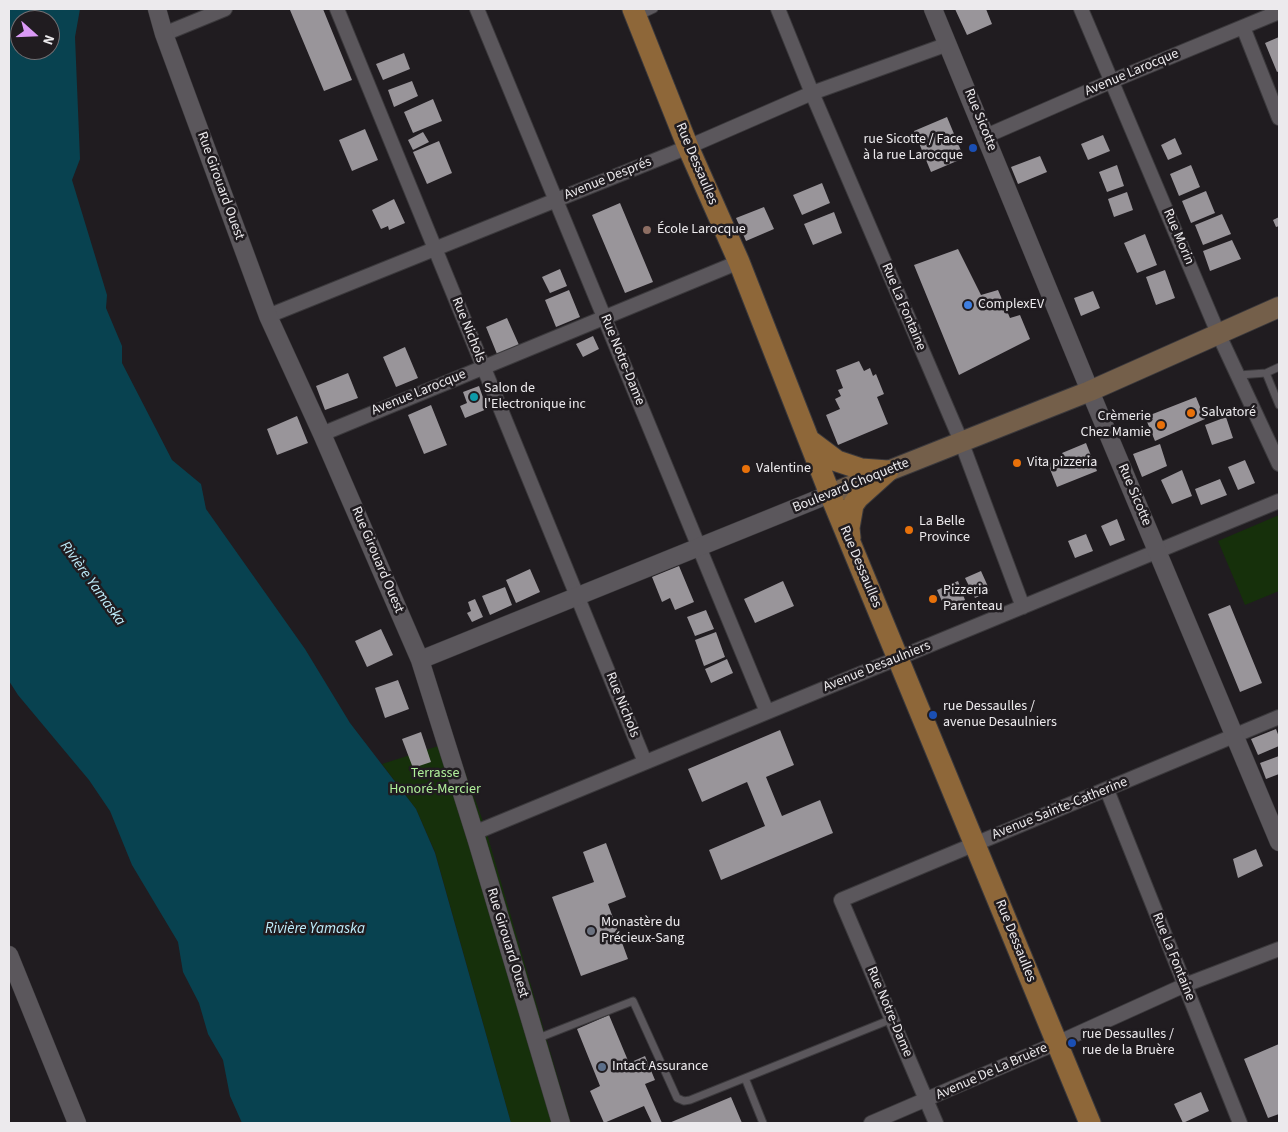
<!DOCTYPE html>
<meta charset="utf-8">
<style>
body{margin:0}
#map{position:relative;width:1288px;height:1132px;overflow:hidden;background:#201c20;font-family:"Source Sans 3",sans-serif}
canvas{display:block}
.frame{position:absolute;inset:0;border:10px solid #eceaed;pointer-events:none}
.north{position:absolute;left:10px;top:10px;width:50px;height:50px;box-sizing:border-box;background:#201c20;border:1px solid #726e72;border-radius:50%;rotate:110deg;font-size:14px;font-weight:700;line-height:20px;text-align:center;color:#eceaed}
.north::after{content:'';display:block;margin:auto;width:18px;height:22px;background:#da9af6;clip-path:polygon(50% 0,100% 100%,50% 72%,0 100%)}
</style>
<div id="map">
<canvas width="1288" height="1132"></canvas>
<div class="frame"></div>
<div class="north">N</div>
</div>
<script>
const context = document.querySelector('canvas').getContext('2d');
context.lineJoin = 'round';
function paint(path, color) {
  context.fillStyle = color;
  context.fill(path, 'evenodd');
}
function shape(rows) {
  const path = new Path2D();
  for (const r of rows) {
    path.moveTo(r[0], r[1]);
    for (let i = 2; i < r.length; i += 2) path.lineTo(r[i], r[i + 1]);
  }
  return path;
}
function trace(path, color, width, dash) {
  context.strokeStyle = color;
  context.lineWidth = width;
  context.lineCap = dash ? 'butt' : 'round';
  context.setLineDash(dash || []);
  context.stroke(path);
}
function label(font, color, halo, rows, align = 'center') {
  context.font = font + ' "Source Sans 3",sans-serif';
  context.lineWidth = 5;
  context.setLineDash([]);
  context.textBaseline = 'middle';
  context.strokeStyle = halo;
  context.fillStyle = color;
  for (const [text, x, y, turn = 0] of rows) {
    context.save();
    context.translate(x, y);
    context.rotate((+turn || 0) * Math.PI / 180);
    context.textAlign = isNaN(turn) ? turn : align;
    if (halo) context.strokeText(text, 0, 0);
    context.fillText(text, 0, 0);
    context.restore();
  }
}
paint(shape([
 [1279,515,1279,591,1245,605,1218,541],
 [454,741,485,827,571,1123,511,1123,435,852,416,809,382,764]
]), '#16300b');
paint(shape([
 [9,9,80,9,75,37,80,159,72,180,107,295,106,308,122,346,122,363,172,460,201,484,206,509,305,649,350,723,416,809,435,853,511,1123,242,1123,230,1096,223,1060,208,1034,199,1003,183,972,178,942,132,865,110,811,89,780,18,695,9,681],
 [20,20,50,20,50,50,20,50]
]), '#084250');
paint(shape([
 [293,9,323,9,352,80,324,91,290,10],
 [955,9,986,9,992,24,967,35],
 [1279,37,1279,71,1277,72,1265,43],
 [404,53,410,69,383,80,376,64],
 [412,81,418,96,394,107,388,90],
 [433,99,442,121,413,133,404,112],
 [947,117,964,158,931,172,914,131],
 [365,129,378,160,352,171,339,140],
 [423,132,429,142,413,150,408,140],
 [1103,135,1110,151,1088,160,1081,144],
 [1175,138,1182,154,1168,160,1161,145],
 [439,141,452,173,427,184,413,152],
 [1040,156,1047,172,1018,184,1011,167],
 [1117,165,1124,186,1107,192,1099,172],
 [1191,165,1200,187,1179,196,1170,174],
 [822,183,830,203,802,215,793,195],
 [1206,191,1215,213,1191,223,1182,201],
 [1127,192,1133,210,1114,217,1108,199],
 [394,199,405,223,389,230,388,226,381,229,372,210],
 [620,203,653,282,625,293,592,215],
 [764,207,774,229,746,241,736,218],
 [834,212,842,233,813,245,804,224],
 [1222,214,1231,234,1203,245,1195,225],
 [1279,217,1279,226,1276,227,1273,220],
 [1145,234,1157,265,1137,273,1124,243],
 [1232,240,1241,259,1210,271,1203,251],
 [958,249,981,295,998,290,1010,318,1020,315,1030,339,959,375,914,265],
 [560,269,567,286,550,293,542,277],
 [1165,270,1175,298,1156,305,1146,277],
 [569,290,580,317,556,327,545,300],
 [1093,291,1100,308,1081,316,1074,298],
 [507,318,519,345,497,354,486,327],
 [593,336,599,349,583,357,576,344],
 [405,347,418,378,396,387,383,357],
 [859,361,864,371,870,368,873,376,876,374,884,394,877,397,888,424,838,445,826,415,840,409,835,399,841,396,838,390,843,388,836,370],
 [348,373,358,398,325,410,316,386],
 [479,386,487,409,465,418,460,406,467,403,463,392],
 [1196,397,1205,419,1155,441,1145,417],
 [431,405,447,445,424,454,408,415],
 [297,416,308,443,277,455,267,429],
 [1226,417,1233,438,1212,445,1205,425],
 [1086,443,1097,471,1057,487,1048,464,1064,458,1062,453],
 [1160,444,1167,466,1142,477,1133,454],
 [1245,460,1255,483,1238,490,1228,467],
 [1182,470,1192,496,1172,504,1161,480],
 [1220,479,1227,495,1201,505,1195,489],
 [1117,519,1125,540,1110,546,1101,526],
 [1086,534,1093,551,1075,558,1068,541],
 [679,566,694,602,675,610,670,598,662,602,652,577],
 [530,569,540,592,516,603,506,580],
 [981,571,990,591,975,598,965,578],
 [783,581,794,606,755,623,744,599],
 [958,581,965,600,945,608,937,590],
 [505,587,512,605,490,615,482,596],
 [475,599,483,617,472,622,467,613,471,611,468,602],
 [1230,605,1262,683,1240,692,1208,614],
 [706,610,714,629,695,636,687,617],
 [381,629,393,655,367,667,355,641],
 [716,632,725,657,704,666,695,640],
 [727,659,733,673,711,683,705,669],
 [398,680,409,709,385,718,375,688],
 [1276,729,1279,737,1279,746,1258,755,1251,739],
 [780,730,794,765,766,777,782,816,820,800,833,833,721,880,709,850,765,826,747,782,702,802,688,769],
 [421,732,431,762,413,768,402,739],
 [1279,756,1279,774,1266,779,1260,763],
 [606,843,626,897,608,904,628,959,581,976,552,897,594,882,583,852],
 [1256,849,1263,866,1238,878,1233,859],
 [609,1015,629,1063,645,1056,655,1080,645,1084,662,1123,652,1123,644,1106,604,1123,590,1091,600,1086,577,1029],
 [1279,1044,1279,1114,1268,1118,1244,1059],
 [1201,1092,1209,1111,1183,1123,1174,1104],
 [731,1097,742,1123,669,1123]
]), '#99959a');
const service = shape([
 [639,16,654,9],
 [1279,367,1266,373,1279,405],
 [1239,375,1266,373],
 [536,1039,633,1001,677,1098,684,1101,690,1100,892,1019],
 [745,1078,763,1123]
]);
const minor = shape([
 [337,9,645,762],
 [477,9,767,712],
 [778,9,812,93,961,441,1023,607],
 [1081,9,1218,333,1279,464],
 [1243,27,1279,118],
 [164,34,225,9],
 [986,136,1112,81,1279,12],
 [268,316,688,147,812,93,948,44],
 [322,434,739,262],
 [1107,790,1240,1123],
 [474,833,1279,501],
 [871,1123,1057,1043,1185,985,1279,949],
 [936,1123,841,900,1279,717]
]);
const tertiary = shape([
 [157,9,164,34,268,316,322,434,420,660,477,841,561,1123],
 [933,9,1090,391,1279,842],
 [420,660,830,494],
 [9,955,77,1123]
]);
const secondary = shape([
 [830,494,1090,391,1279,307]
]);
const primary = shape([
 [633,9,688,147,739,262,830,494,1090,1123],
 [809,440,837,461,861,469,888,471],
 [850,538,849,528,853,505,858,498,888,471]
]);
trace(service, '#3b393c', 9);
trace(minor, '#3b393c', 16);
trace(tertiary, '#3b393c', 19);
trace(secondary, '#3b393c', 22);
trace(primary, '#3b393c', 23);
trace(service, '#5b575c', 7);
trace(minor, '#5b575c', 14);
trace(tertiary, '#5b575c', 18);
trace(secondary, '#745f4a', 20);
trace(primary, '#8e6739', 21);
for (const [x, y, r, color] of [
 [973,148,5,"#1a4fb4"],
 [647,230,5,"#8d6e63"],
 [968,305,5,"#3f7fe0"],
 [474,397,5,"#0f9aa8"],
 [1191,413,5,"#e8710a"],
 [1161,425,5,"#e8710a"],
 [1017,463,5,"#e8710a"],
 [746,469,5,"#e8710a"],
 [909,530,5,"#e8710a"],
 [933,599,5,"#e8710a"],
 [933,715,5,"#1a4fb4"],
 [591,931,5,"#6b7280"],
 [1072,1043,5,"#1a4fb4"],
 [602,1067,5,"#5c6f8a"]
]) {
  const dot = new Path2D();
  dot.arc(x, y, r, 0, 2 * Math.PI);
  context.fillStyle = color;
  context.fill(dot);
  trace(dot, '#201c20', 2);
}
label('14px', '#eceaed', '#201c20', [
 ["Avenue Larocque",1132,73,-23],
 ["Rue Sicotte",980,120,68],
 ["Rue Dessaulles",696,164,67],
 ["Avenue Després",608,179,-22],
 ["Rue Girouard Ouest",220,186,70],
 ["Rue Morin",1178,237,67],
 ["Rue La Fontaine",903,307,67],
 ["Rue Nichols",468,330,68],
 ["Rue Notre-Dame",622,360,68],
 ["Avenue Larocque",419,393,-22],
 ["Boulevard Choquette",851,486,-22],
 ["Rue Sicotte",1134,495,67],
 ["Rue Girouard Ouest",377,560,67],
 ["Rue Dessaulles",860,567,67],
 ["Avenue Desaulniers",877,667,-22],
 ["Rue Nichols",622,705,68],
 ["Avenue Sainte-Catherine",1060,809,-22],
 ["Rue Dessaulles",1015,941,68],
 ["Rue Girouard Ouest",507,943,73],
 ["Rue La Fontaine",1173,957,68],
 ["Rue Notre-Dame",889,1012,67],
 ["Avenue De La Bruère",992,1072,-24]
]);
label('14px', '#eceaed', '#201c20', [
 ["rue Sicotte / Face",963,140,"right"],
 ["à la rue Larocque",963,156,"right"],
 ["École Larocque",657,230],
 ["ComplexEV",978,305],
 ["Salon de",484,389],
 ["l'Electronique inc",484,405],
 ["Salvatoré",1201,413],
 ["Crèmerie",1151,417,"right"],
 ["Chez Mamie",1151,433,"right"],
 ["Vita pizzeria",1027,463],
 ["Valentine",756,469],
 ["La Belle",919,522],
 ["Province",919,538],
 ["Pizzeria",943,591],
 ["Parenteau",943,607],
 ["rue Dessaulles /",943,707],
 ["avenue Desaulniers",943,723],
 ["Monastère du",601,923],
 ["Précieux-Sang",601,939],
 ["rue Dessaulles /",1082,1035],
 ["rue de la Bruère",1082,1051],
 ["Intact Assurance",612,1067]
], 'left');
label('14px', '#b0f09b', '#201c20', [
 ["Terrasse",435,774],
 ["Honoré-Mercier",435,790]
]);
label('italic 15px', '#bfeefc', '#201c20', [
 ["Rivière Yamaska",92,584,54],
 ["Rivière Yamaska",315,930]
]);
</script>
